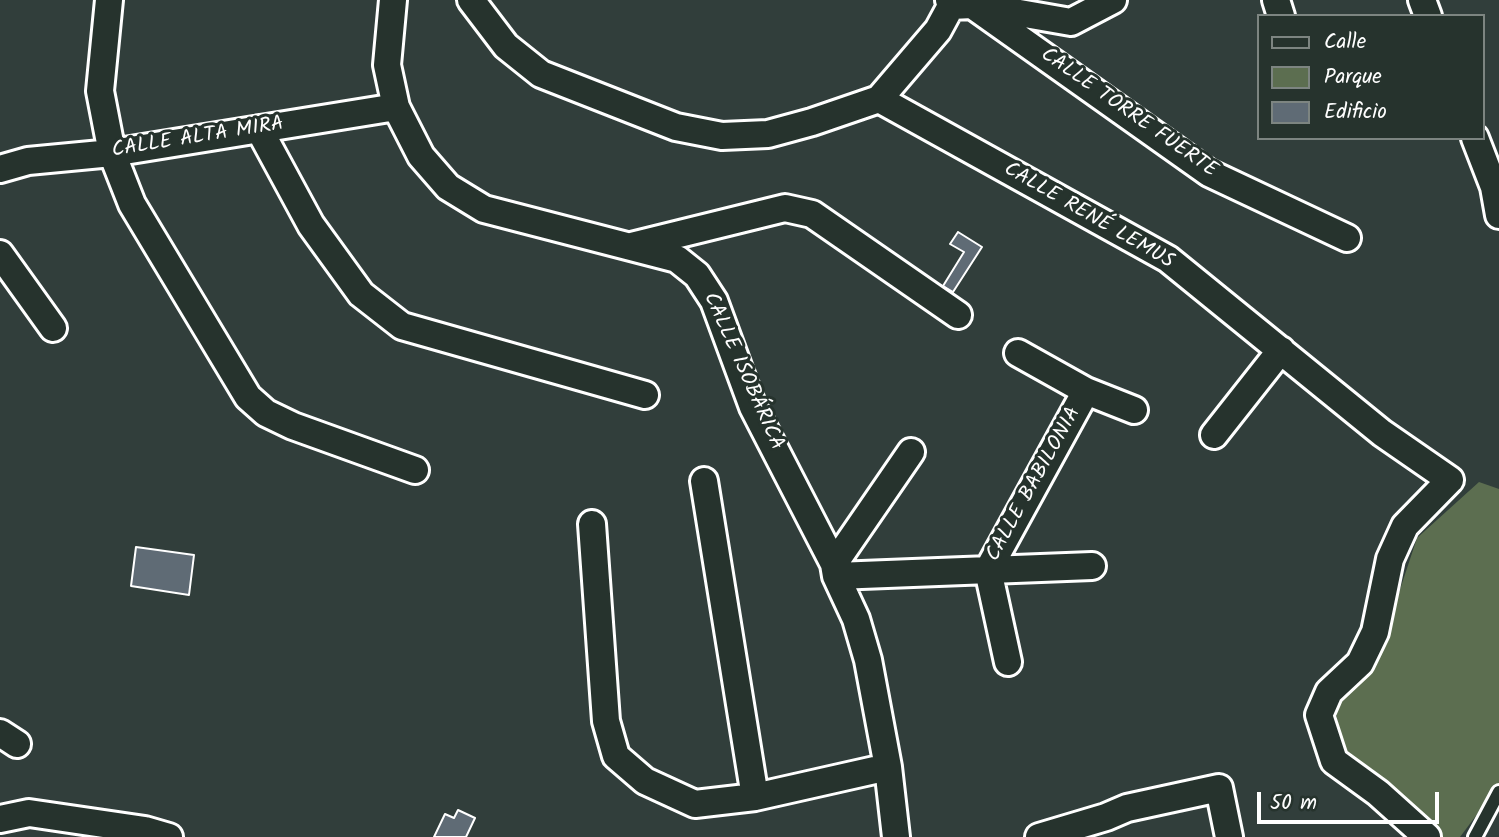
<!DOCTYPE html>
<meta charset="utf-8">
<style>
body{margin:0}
#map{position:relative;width:1499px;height:837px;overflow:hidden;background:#313e3b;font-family:Kalam,sans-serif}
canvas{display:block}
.legend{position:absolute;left:1257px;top:14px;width:228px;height:126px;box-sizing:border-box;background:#26332d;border:2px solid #7d8581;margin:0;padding:9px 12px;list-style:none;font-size:21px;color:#fff}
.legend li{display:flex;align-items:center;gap:14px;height:35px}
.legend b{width:35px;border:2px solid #7d8581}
.scale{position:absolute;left:1257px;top:792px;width:182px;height:32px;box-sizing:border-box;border:4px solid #fff;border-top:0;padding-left:9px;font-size:21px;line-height:24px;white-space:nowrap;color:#fff;-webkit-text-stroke:5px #26332d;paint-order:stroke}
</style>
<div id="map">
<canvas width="1499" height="837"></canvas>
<ul class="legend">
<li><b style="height:9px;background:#26332d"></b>Calle</li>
<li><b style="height:19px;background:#5c6e50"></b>Parque</li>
<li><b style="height:19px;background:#5f6b75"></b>Edificio</li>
</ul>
<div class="scale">50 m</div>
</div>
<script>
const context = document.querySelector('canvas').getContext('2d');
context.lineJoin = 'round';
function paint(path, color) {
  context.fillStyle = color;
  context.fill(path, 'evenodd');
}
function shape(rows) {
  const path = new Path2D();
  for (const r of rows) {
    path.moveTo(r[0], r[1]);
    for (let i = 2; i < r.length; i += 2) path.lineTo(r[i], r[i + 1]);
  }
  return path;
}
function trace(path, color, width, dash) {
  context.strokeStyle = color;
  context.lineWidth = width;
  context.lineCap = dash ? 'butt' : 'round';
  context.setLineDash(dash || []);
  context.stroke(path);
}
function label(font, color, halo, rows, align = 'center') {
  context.font = font + ' Kalam,sans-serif';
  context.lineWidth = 6;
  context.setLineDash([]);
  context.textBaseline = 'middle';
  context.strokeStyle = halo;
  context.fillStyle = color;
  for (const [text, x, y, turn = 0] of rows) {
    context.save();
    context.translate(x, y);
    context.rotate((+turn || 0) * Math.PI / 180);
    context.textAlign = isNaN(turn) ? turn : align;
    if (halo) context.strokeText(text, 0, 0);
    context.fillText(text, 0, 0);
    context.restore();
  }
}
paint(shape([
 [1479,482,1499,489,1499,785,1460,837,1439,837,1345,757,1334,704,1384,638,1417,538]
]), '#5c6e50');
const building = shape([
 [958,232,982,247,953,292,943,286,964,252,950,244,958,232],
 [136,547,194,555,189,595,131,586,136,547],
 [458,810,475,818,466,837,434,837,445,814,454,818,458,810]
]);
paint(building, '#5f6b75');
trace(building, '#fff', 2);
const service = shape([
 [1475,837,1499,792]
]);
const minor = shape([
 [109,0,100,91,112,153,132,204,248,397,266,413,293,426,415,470],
 [393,0,387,65,396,107,421,156,448,187,484,209,677,259,697,275,714,301,753,407,834,564,836,576,856,619,868,660,888,767,896,837],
 [471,0,506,46,541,74,676,127,722,136,768,134,812,122,879,99,938,30,951,6,949,0],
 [1276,0,1281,16],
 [1422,0,1428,16],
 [951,6,972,5,1209,173,1347,238],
 [979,6,1071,22,1113,0],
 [879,99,1168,259,1382,433,1450,480,1405,526,1390,559,1375,632,1360,663,1329,692,1319,715,1334,761,1378,793,1427,837],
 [259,129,311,225,361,294,402,326,645,395],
 [1475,138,1494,187,1499,215],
 [0,169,28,161,112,153,396,107],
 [631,246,785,208,812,214,958,315],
 [0,254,53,328],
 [1018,353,1086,391,1134,410],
 [1214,435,1281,350],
 [704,481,755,797],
 [592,524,606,721,616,756,645,781,695,804,755,797,888,767],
 [834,564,911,452],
 [836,576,1092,566],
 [1008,662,988,570,1086,391],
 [0,733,17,744],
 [0,819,29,813,145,830,169,837],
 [1039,837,1106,817,1127,808,1219,788,1229,837]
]);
trace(service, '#fff', 18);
trace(minor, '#fff', 32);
trace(service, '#26332d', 12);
trace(minor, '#26332d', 26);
label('21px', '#fff', '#26332d', [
 ["CALLE TORRE FUERTE",1128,114,35],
 ["CALLE ALTA MIRA",198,139,-9],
 ["CALLE RENÉ LEMUS",1088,217,30],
 ["CALLE ISOBÁRICA",742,372,66],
 ["CALLE BABILONIA",1035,485,-61]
]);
</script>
